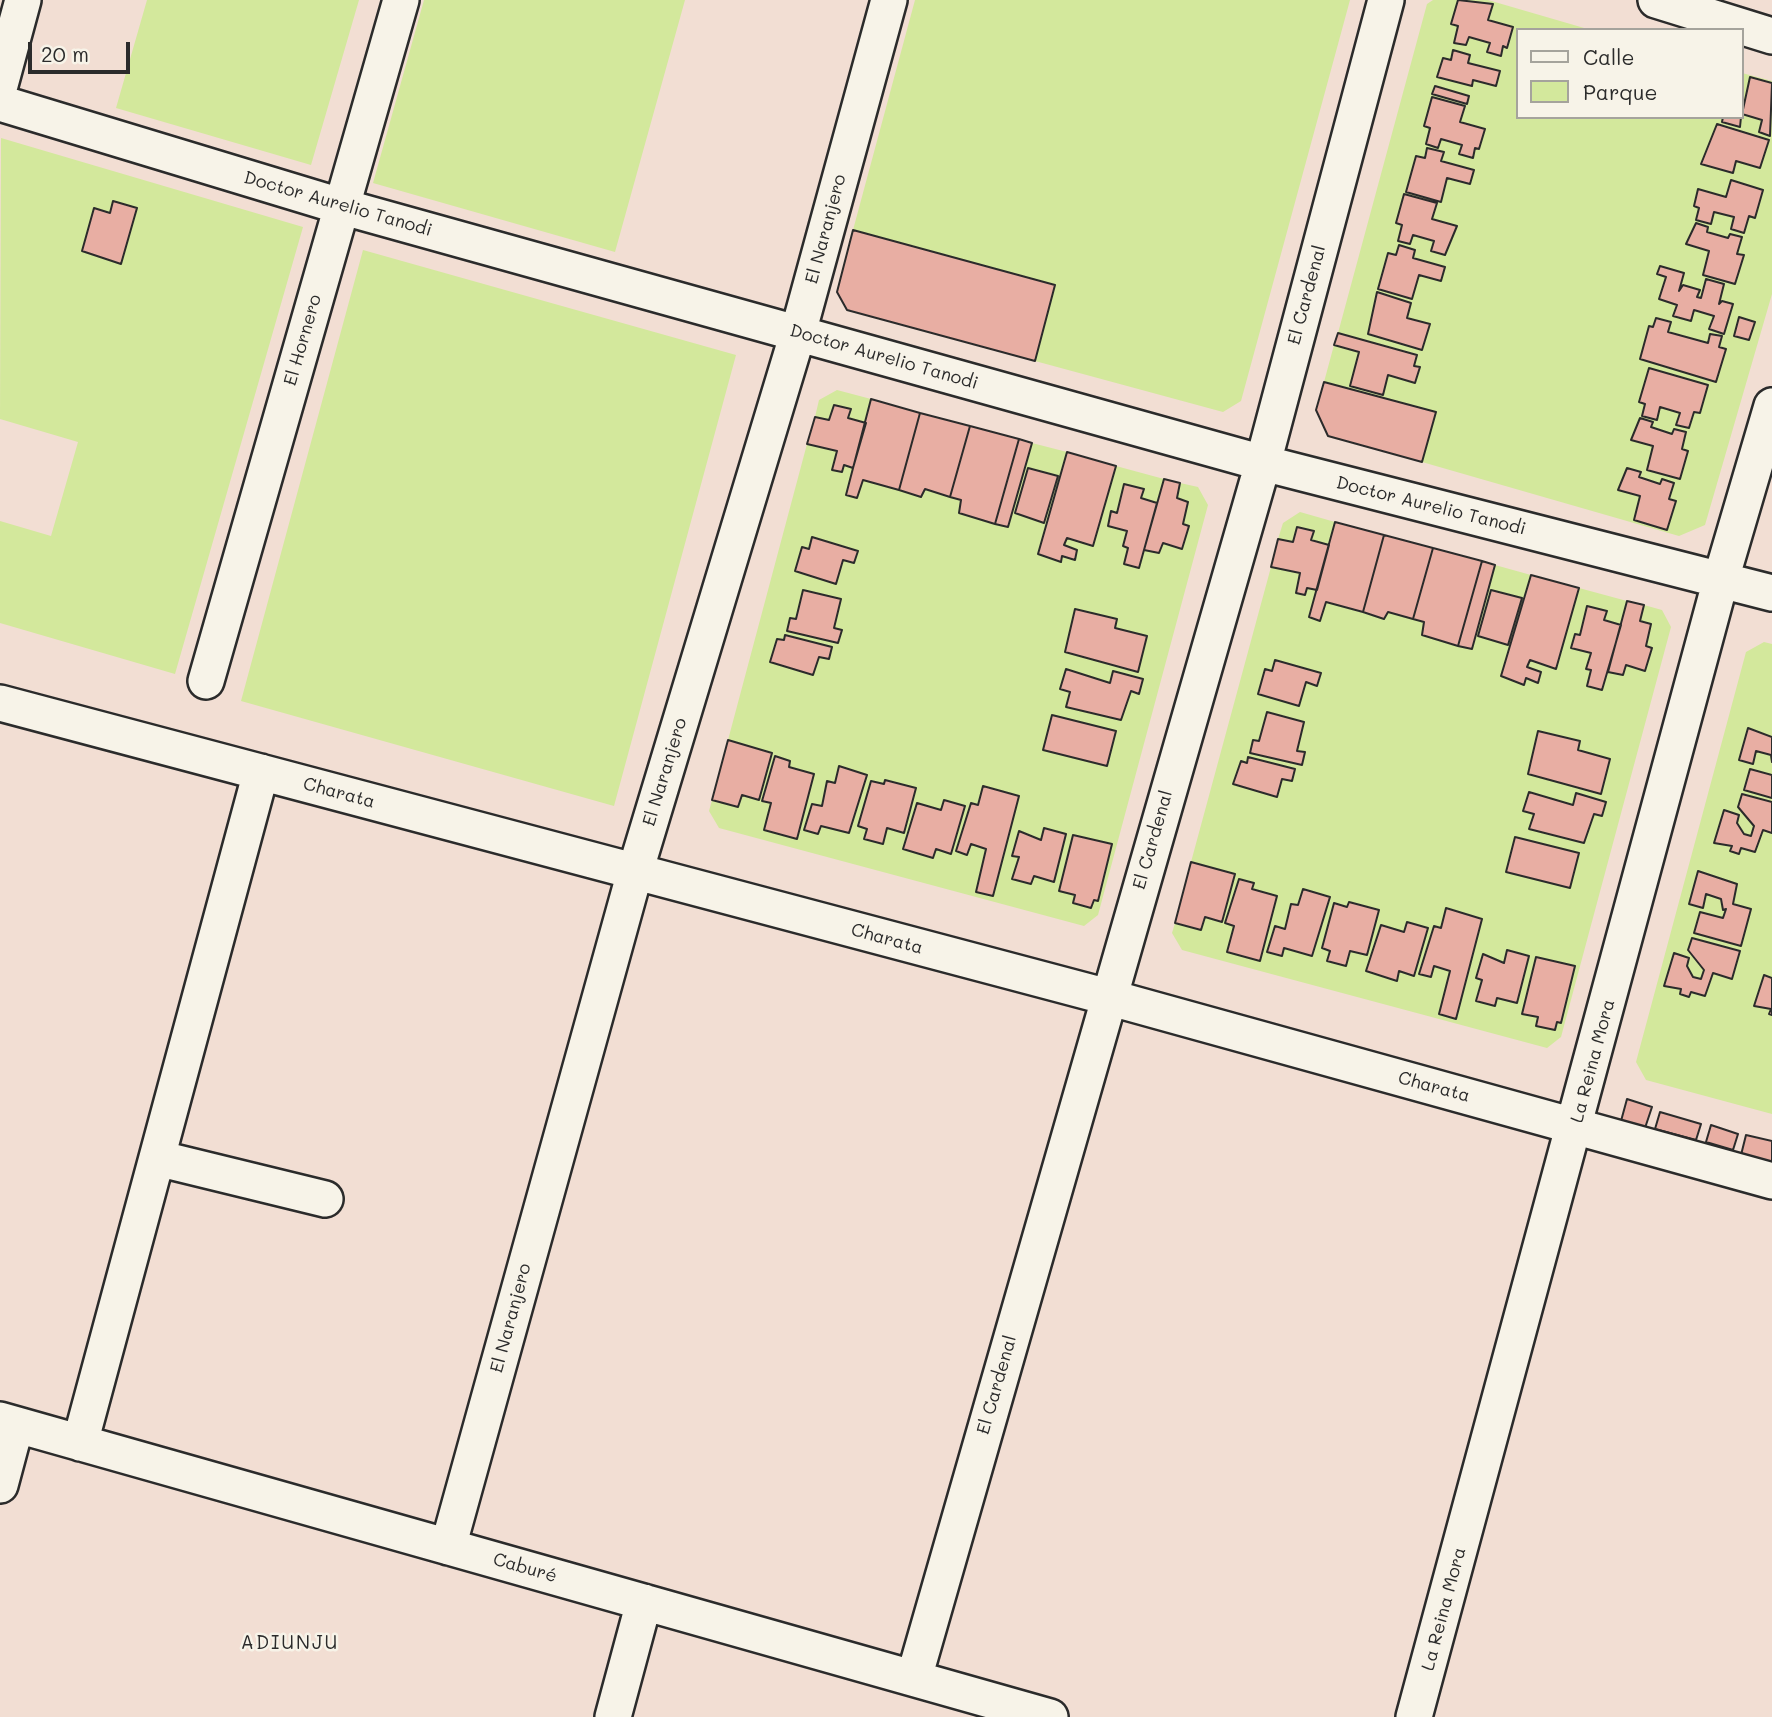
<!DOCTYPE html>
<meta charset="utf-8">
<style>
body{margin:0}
#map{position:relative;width:1772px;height:1717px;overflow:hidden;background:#f2ded3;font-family:Mali,sans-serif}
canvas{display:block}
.legend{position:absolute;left:1516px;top:28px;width:228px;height:91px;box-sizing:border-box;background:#f7f3e8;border:2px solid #a5a39c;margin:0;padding:9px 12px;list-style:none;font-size:21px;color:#2b2b2b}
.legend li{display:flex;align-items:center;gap:14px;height:35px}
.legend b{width:35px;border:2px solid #a5a39c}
.scale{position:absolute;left:28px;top:42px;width:102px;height:32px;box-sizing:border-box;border:4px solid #2b2b2b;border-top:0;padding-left:9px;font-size:21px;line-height:24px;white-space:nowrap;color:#2b2b2b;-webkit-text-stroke:5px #f7f3e8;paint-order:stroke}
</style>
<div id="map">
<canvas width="1772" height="1717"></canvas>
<ul class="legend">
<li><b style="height:9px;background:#f7f3e8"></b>Calle</li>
<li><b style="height:19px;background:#d3e89c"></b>Parque</li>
</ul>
<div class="scale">20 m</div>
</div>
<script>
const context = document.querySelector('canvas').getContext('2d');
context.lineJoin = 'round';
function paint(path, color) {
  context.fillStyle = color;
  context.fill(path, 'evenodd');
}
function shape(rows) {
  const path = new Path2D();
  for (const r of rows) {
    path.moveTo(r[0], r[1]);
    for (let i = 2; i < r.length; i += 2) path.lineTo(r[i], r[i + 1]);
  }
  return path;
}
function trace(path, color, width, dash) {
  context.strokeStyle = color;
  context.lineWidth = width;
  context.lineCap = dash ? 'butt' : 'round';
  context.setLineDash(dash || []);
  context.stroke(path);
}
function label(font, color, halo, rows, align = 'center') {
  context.font = font + ' Mali,sans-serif';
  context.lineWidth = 5;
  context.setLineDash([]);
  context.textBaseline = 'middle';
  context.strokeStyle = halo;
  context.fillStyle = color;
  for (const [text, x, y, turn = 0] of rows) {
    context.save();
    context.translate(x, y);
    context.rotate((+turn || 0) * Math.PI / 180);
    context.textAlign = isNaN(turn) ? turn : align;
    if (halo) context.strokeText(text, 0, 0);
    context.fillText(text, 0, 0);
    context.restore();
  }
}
paint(shape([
 [147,0,359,0,311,165,116,108],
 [424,0,685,0,615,252,373,183],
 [915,0,1350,0,1241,401,1223,412,1035,361,1055,285,853,230],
 [1433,0,1488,0,1591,30,1518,30,1518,117,1742,117,1742,73,1772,81,1772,294,1705,525,1679,536,1422,462,1436,412,1324,382,1334,345,1359,352,1351,386,1382,395,1388,375,1415,383,1420,368,1414,366,1417,354,1338,333,1427,4],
 [1,138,303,227,175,674,0,623,0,521,51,536,78,442,0,419],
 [363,250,736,355,614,806,241,701],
 [837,390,871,399,865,423,848,418,850,409,834,405,829,420,815,417,819,400],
 [1032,443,1067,452,1039,554,1061,562,1062,556,1074,560,1077,550,1064,545,1067,538,1093,546,1116,466,1164,479,1157,503,1127,531,1123,546,1128,548,1124,564,1139,568,1144,550,1159,553,1163,543,1189,526,1183,524,1188,502,1177,498,1180,483,1198,487,1208,505,1098,915,1084,926,719,828,709,811,712,800,737,807,742,795,759,799,772,753,728,740,807,444,837,451,833,470,842,472,844,465,853,468,846,495,857,498,863,480,899,490,925,489,961,500,1008,526],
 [1300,512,1335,522,1329,545,1311,540,1313,531,1293,542,1278,539,1283,523],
 [1495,565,1531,575,1502,676,1524,684,1526,678,1538,682,1540,672,1527,667,1530,660,1556,669,1579,588,1627,601,1621,625,1604,620,1607,611,1588,606,1580,635,1575,634,1571,648,1591,653,1586,668,1591,670,1587,686,1602,690,1608,672,1622,675,1626,665,1652,648,1646,646,1651,624,1640,621,1644,605,1662,610,1671,627,1561,1037,1547,1048,1182,950,1172,933,1175,923,1201,930,1205,917,1222,922,1235,875,1191,862,1271,567,1300,573,1296,593,1305,595,1307,588,1317,590,1309,617,1320,620,1326,602,1384,619,1388,612,1424,622,1423,635,1471,649],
 [1764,642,1772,644,1772,1114,1646,1080,1636,1062,1746,652]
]), '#d3e89c');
const building = shape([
 [1458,0,1493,4,1488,20,1513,27,1507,48,1503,46,1501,56,1487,52,1490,43,1469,37,1466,45,1454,43,1458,26,1451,24,1458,0],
 [1453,50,1470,55,1468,63,1500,71,1496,86,1473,80,1472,86,1437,77,1443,58,1451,60,1453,50],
 [1750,77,1772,83,1770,136,1759,132,1762,120,1742,114,1750,77],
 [1435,86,1469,96,1467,104,1432,94,1435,86],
 [1432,97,1465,106,1460,122,1485,129,1479,149,1475,148,1473,158,1459,154,1462,145,1441,139,1438,148,1426,144,1430,128,1424,126,1432,97],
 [1723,117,1741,117,1740,127,1722,122,1723,117],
 [1717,124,1769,140,1760,168,1736,161,1733,173,1701,164,1717,124],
 [1427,148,1444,152,1441,161,1474,170,1470,184,1447,178,1441,202,1406,192,1416,156,1425,158,1427,148],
 [1731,180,1763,190,1755,218,1749,216,1744,233,1731,229,1734,217,1714,212,1711,224,1696,220,1699,208,1694,206,1698,189,1726,197,1731,180],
 [1404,194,1437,203,1432,219,1457,226,1445,255,1431,251,1434,241,1413,235,1410,244,1398,241,1402,225,1396,223,1404,194],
 [113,201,137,208,121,264,82,251,94,208,110,213,113,201],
 [1696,223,1708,227,1707,232,1728,238,1730,234,1742,237,1737,254,1744,255,1735,284,1703,275,1709,251,1686,244,1696,223],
 [853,230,1055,285,1035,361,847,310,837,292,853,230],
 [1399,245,1415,250,1413,258,1445,267,1441,281,1419,275,1412,299,1378,289,1388,253,1396,255,1399,245],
 [1660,266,1684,273,1679,291,1683,285,1700,290,1697,297,1701,298,1706,279,1724,284,1719,304,1722,301,1733,304,1724,334,1709,329,1714,316,1694,310,1691,321,1673,316,1677,305,1659,299,1666,277,1657,274,1660,266],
 [1377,292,1411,303,1407,318,1430,324,1422,350,1368,334,1377,292],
 [1739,317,1755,322,1749,340,1734,336,1739,317],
 [1656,318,1671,322,1668,332,1708,343,1710,334,1722,336,1719,347,1726,349,1716,382,1640,359,1649,326,1653,327,1656,318],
 [1338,333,1417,355,1414,366,1420,367,1415,383,1388,375,1383,395,1350,386,1359,352,1334,345,1338,333],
 [1649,368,1708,385,1700,413,1694,412,1689,428,1676,425,1680,413,1660,407,1657,420,1642,416,1645,404,1639,402,1649,368],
 [1324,382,1436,412,1422,462,1328,436,1316,410,1324,382],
 [871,399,920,413,899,490,863,480,857,498,846,495,871,399],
 [834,405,851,409,848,418,866,423,853,468,844,465,842,472,832,470,837,451,807,444,815,417,829,420,834,405],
 [920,413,970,426,950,497,925,489,921,497,899,490,920,413],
 [1640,418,1653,422,1651,427,1672,434,1674,429,1686,432,1682,449,1688,451,1680,479,1647,470,1653,446,1631,440,1640,418],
 [970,426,1019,439,995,524,959,513,961,500,950,497,970,426],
 [1019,439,1032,443,1008,527,995,524,1019,439],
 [1067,452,1116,466,1093,546,1067,538,1064,545,1077,550,1075,560,1062,556,1061,562,1038,554,1067,452],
 [1028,468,1058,476,1044,523,1015,513,1028,468],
 [1627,468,1641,472,1639,477,1660,484,1662,479,1674,483,1669,499,1676,501,1667,530,1634,520,1640,496,1618,490,1627,468],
 [1164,479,1180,483,1177,498,1188,502,1183,524,1189,526,1182,549,1163,543,1159,553,1144,550,1164,479],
 [1124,484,1144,489,1141,498,1157,503,1139,568,1124,564,1128,548,1123,546,1127,531,1108,526,1111,511,1117,513,1124,484],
 [1335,522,1384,535,1363,612,1326,602,1320,621,1309,617,1335,522],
 [1297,527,1314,531,1311,540,1329,545,1317,590,1307,588,1305,595,1296,593,1300,573,1271,567,1278,539,1293,542,1297,527],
 [1384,535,1433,548,1413,619,1388,612,1384,619,1363,612,1384,535],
 [812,537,858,551,854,563,843,560,836,584,795,571,802,547,809,549,812,537],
 [1433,548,1482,561,1458,646,1422,635,1424,622,1413,619,1433,548],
 [1482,561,1495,565,1472,649,1458,646,1482,561],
 [1531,575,1579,588,1556,669,1530,660,1527,667,1541,672,1538,683,1526,678,1524,685,1501,676,1531,575],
 [803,590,841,599,834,628,842,630,838,643,787,631,790,618,796,619,803,590],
 [1491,590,1522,598,1508,645,1478,636,1491,590],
 [1627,601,1644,605,1640,621,1651,624,1646,646,1652,648,1645,671,1626,665,1623,675,1608,672,1627,601],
 [1587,606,1607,611,1604,620,1621,625,1602,690,1587,686,1591,670,1586,669,1591,653,1571,648,1575,634,1580,635,1587,606],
 [1075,609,1117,619,1115,628,1147,636,1138,672,1065,652,1075,609],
 [785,635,832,647,829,659,819,657,813,675,770,662,777,639,784,640,785,635],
 [1275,660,1321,673,1317,686,1306,682,1299,706,1258,694,1265,669,1272,671,1275,660],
 [1066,669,1110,683,1113,671,1143,679,1139,694,1131,691,1121,720,1066,707,1070,692,1060,689,1066,669],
 [1267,712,1304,722,1297,751,1305,752,1302,765,1250,753,1253,740,1259,741,1267,712],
 [1052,715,1116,731,1107,766,1043,750,1052,715],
 [1748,728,1772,737,1772,762,1771,755,1756,751,1753,764,1739,760,1748,728],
 [1538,731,1580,741,1578,750,1610,759,1601,794,1528,774,1538,731],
 [728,740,772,753,759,800,742,795,738,807,712,800,728,740],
 [775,756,790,761,789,767,814,774,797,839,764,830,771,803,762,801,775,756],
 [1248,757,1295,769,1292,781,1282,779,1277,797,1233,784,1241,761,1247,763,1248,757],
 [839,766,867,775,849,833,821,826,818,834,804,830,812,804,822,806,827,781,835,783,839,766],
 [1750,769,1772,775,1772,798,1744,790,1750,769],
 [885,780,916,788,904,833,887,828,883,844,864,839,867,829,858,826,871,781,884,784,885,780],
 [983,786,1019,796,993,896,976,892,986,849,971,844,967,855,956,851,971,803,978,805,983,786],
 [1529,792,1573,805,1576,793,1606,802,1602,816,1594,814,1584,843,1529,829,1534,814,1523,811,1529,792],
 [1742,794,1772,802,1772,833,1763,830,1755,852,1741,848,1739,854,1730,851,1732,846,1714,843,1724,810,1739,815,1737,823,1744,834,1751,836,1754,826,1738,807,1742,794],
 [944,800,965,806,951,854,936,849,933,858,903,849,917,803,941,810,944,800],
 [1044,828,1066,834,1054,882,1034,876,1031,884,1012,879,1019,857,1012,856,1019,831,1041,840,1044,828],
 [1073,835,1112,844,1098,901,1094,900,1091,908,1073,903,1075,895,1059,891,1073,835],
 [1515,837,1579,853,1570,888,1506,872,1515,837],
 [1191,862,1235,874,1222,922,1205,917,1201,930,1175,923,1191,862],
 [1698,871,1737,884,1733,904,1751,909,1741,946,1694,933,1700,912,1723,918,1726,909,1723,910,1721,899,1706,894,1703,908,1689,904,1698,871],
 [1239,879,1254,883,1252,889,1277,896,1260,961,1227,952,1234,926,1225,923,1239,879],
 [1303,889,1330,897,1312,956,1284,948,1282,956,1267,952,1275,926,1285,929,1291,904,1298,905,1303,889],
 [1349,902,1379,910,1367,955,1350,951,1346,966,1327,961,1330,951,1322,948,1334,903,1347,907,1349,902],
 [1446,908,1482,919,1456,1019,1439,1014,1450,971,1434,966,1431,977,1419,974,1434,926,1441,928,1446,908],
 [1407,922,1428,928,1414,976,1399,971,1397,981,1366,971,1381,925,1404,932,1407,922],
 [1692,938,1740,951,1732,979,1713,973,1705,996,1691,992,1689,997,1680,994,1681,989,1664,986,1674,953,1689,958,1687,966,1693,977,1701,979,1704,970,1688,950,1692,938],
 [1507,950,1529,956,1517,1003,1497,998,1495,1006,1476,1001,1482,980,1476,978,1483,954,1504,963,1507,950],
 [1536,957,1575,966,1561,1023,1557,1022,1555,1030,1536,1026,1538,1017,1522,1014,1536,957],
 [1764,975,1772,978,1772,1015,1769,1014,1771,1009,1754,1006,1764,975],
 [1627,1099,1652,1107,1645,1128,1621,1121,1627,1099],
 [1660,1112,1701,1124,1696,1140,1655,1129,1660,1112],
 [1711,1125,1738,1134,1733,1150,1706,1142,1711,1125],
 [1746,1135,1772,1141,1772,1163,1741,1155,1746,1135]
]);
paint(building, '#e8aea3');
trace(building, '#2b2b2b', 2);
const street = shape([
 [1656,0,1772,36],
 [0,85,23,0],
 [0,103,340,206,1263,463,1772,593],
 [206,681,401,0],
 [0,703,1108,997,1772,1181],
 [157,1158,325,1199],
 [0,1420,1050,1717],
 [80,1443,261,772],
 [0,1485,16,1425],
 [448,1547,635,872,798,333,889,0],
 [914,1678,1263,463,1386,0],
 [613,1717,644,1602],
 [1414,1717,1721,579,1772,406]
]);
trace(street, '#2b2b2b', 40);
trace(street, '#f7f3e8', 35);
label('18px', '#2b2b2b', '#f7f3e8', [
 ["Doctor Aurelio Tanodi",338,204,16],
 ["El Naranjero",826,229,-75],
 ["El Cardenal",1307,295,-75],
 ["El Hornero",303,340,-74],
 ["Doctor Aurelio Tanodi",884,357,16],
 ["Doctor Aurelio Tanodi",1431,506,14],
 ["El Naranjero",665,772,-73],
 ["Charata",339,793,15],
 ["El Cardenal",1153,840,-74],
 ["Charata",887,939,15],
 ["La Reina Mora",1593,1061,-75],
 ["Charata",1434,1087,15],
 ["El Naranjero",511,1318,-75],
 ["El Cardenal",997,1385,-74],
 ["Caburé",525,1568,16],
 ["La Reina Mora",1444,1609,-75]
]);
context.letterSpacing = '2px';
label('19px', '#2b2b2b', '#f7f3e8', [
 ["ADIUNJU",290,1643]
]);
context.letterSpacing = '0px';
</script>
